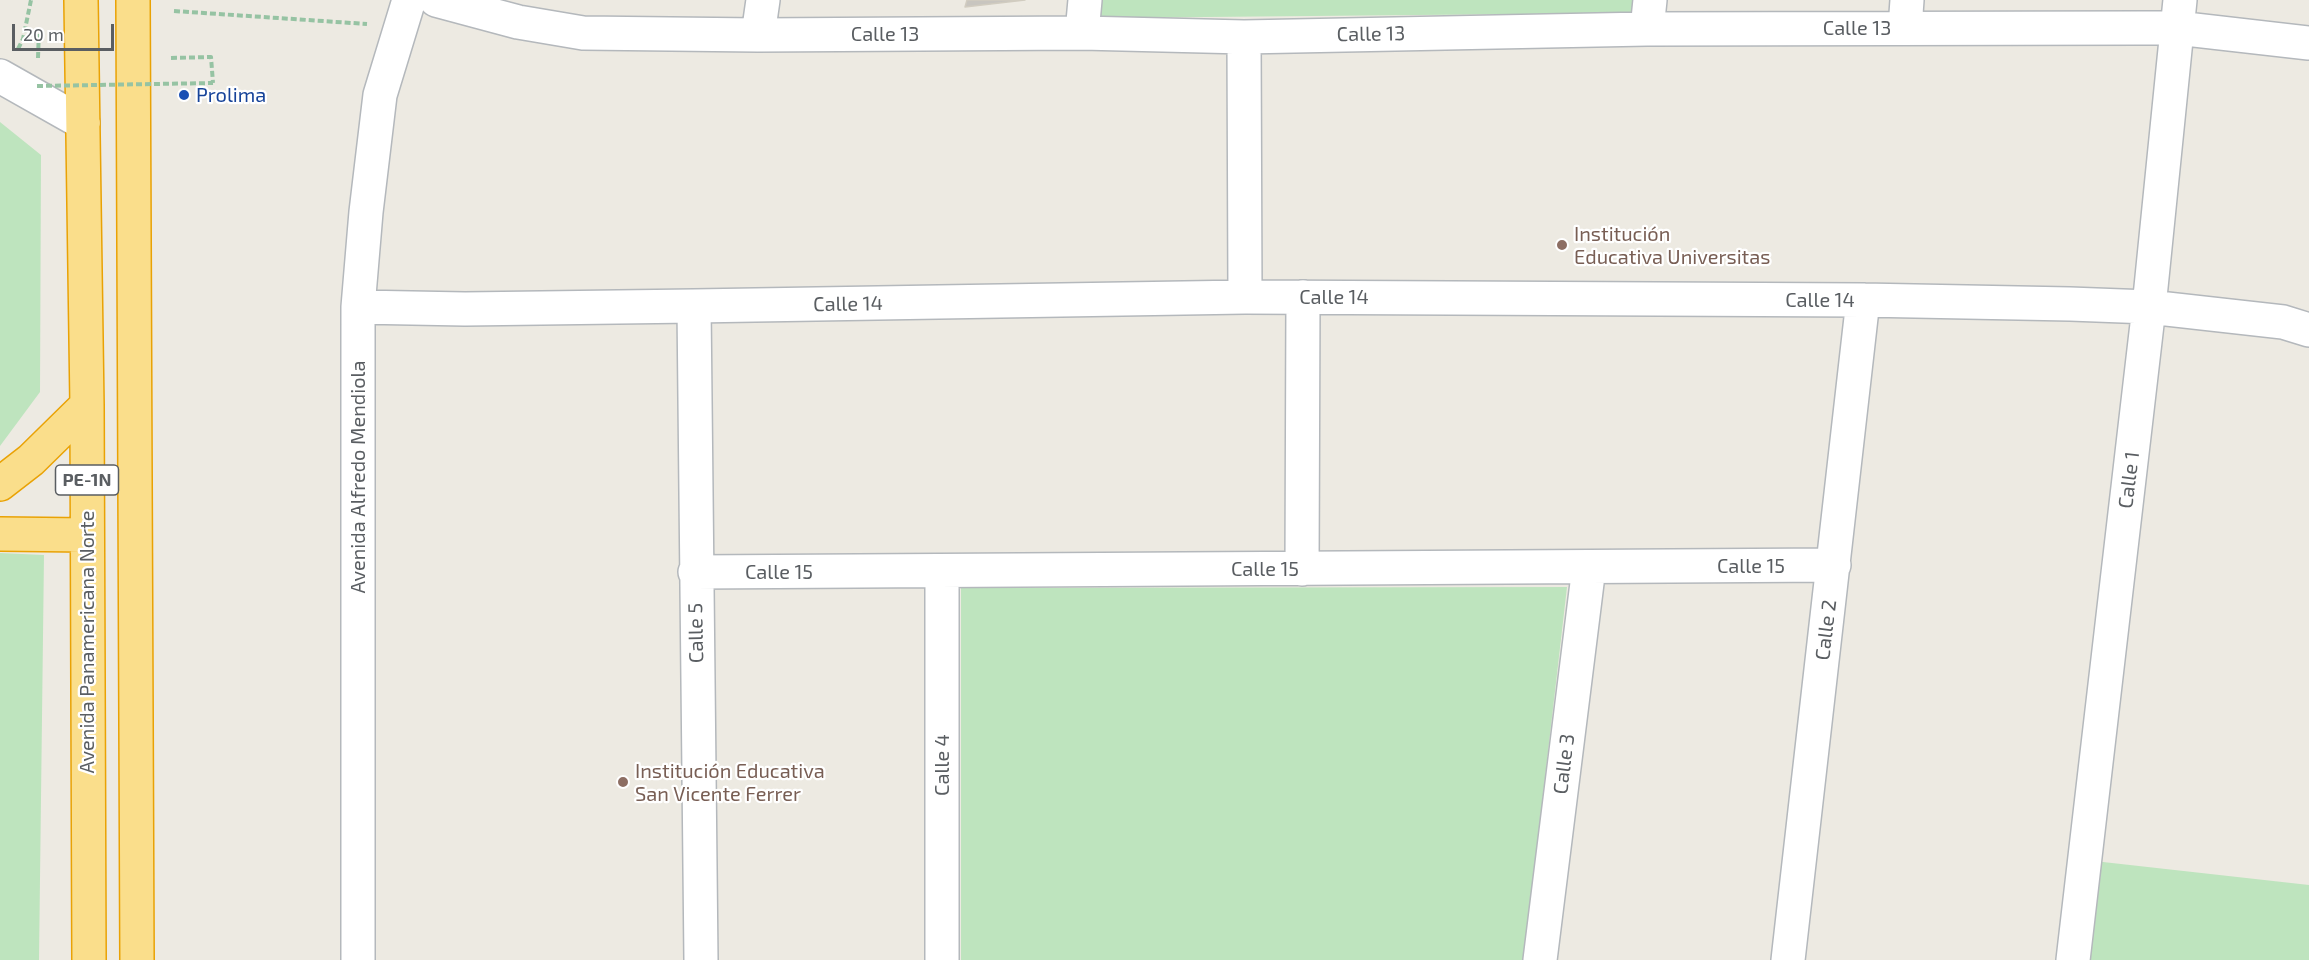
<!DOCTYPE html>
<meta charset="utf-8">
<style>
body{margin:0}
#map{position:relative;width:2309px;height:960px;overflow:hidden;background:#edeae2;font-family:"Exo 2",sans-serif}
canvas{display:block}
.scale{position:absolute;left:12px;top:24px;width:102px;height:27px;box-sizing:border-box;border:3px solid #5a5e62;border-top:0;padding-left:8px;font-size:18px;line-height:21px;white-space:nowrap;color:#5a5e62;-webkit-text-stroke:4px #fff;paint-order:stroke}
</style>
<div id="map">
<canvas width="2309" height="960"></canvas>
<div class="scale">20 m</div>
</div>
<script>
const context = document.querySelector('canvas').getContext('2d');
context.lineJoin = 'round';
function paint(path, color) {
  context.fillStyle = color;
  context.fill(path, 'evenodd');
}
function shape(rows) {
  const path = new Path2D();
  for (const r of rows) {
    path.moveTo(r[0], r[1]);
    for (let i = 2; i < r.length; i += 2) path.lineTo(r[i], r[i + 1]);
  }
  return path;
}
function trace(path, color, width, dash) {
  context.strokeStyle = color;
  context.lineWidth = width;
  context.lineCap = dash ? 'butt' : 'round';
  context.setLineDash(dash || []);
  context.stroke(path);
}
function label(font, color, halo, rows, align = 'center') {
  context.font = font + ' "Exo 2",sans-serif';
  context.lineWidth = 4.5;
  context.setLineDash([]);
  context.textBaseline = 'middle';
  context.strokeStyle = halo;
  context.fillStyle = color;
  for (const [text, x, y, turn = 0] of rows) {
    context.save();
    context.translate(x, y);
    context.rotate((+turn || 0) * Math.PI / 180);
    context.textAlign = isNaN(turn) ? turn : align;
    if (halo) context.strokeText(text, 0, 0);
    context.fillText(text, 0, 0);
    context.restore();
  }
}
paint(shape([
 [1101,0,1633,0,1631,13,1099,18],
 [0,122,41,155,40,392,0,446],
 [0,553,44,555,39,960,0,960],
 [1567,587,1524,960,961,960,961,588],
 [2094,861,2309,885,2309,960,2081,960]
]), '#bee4be');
const building = shape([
 [967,0,1025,0,965,7,967,0]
]);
paint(building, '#c8c5bf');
trace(building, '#d1ccc0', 1.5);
const minor = shape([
 [436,0,518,22,583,33,758,35,1082,33,1244,37,1647,29,2139,28,2177,28,2309,43],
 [1905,28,1907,0],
 [1647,29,1650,0],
 [1082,33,1085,0],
 [758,35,763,0],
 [1244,37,1245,297],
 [0,76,83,123],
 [694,306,701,960],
 [358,307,465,309,694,306,1245,297,1863,300,2070,304,2149,307,2283,322,2309,330],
 [1302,569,1303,297],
 [942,571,942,960],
 [695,572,1834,565],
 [358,960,358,307,366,212,380,95,409,0],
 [1540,960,1589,567],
 [1788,960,1863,300],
 [2073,960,2149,307,2180,0]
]);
const highway = shape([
 [81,0,87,405,89,960],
 [133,0,137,960],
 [0,484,31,460,87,405],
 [0,534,87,535]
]);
trace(minor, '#b4b8bc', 36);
trace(highway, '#e9a205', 36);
trace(shape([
 [174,11,367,24],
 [18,49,23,39,31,0,33,0],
 [38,58,39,29],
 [171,58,211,57,213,83]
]), '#96c3a3', 4, [6, 3]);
trace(minor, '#fff', 33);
trace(highway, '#fade8b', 33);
trace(shape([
 [37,86,213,83]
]), '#96c3a3', 4, [6, 3]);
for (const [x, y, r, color] of [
 [184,95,6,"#1a4fb4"],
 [1562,245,6,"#8d6e63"],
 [623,782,6,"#8d6e63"]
]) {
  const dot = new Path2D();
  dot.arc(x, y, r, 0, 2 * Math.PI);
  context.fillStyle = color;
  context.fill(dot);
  trace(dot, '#fff', 2);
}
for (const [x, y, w] of [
 [87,480,63]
]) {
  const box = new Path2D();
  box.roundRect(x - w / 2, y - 15, w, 30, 4.5);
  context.fillStyle = '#fff';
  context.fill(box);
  trace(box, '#5a5e62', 1.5);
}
label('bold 18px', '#5a5e62', null, [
 ["PE-1N",87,480]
]);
label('20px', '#5a5e62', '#fff', [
 ["Calle 13",1857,28],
 ["Calle 13",885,34],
 ["Calle 13",1371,34,-1],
 ["Calle 14",1334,297],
 ["Calle 14",1820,300],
 ["Calle 14",848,304,-1],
 ["Avenida Alfredo Mendiola",358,477,-90],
 ["Calle 1",2129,480,-83],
 ["Calle 15",1751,566],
 ["Calle 15",1265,569],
 ["Calle 15",779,572],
 ["Calle 2",1826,630,-83],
 ["Calle 5",696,633,-91],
 ["Avenida Panamericana Norte",87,642,-90],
 ["Calle 3",1564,764,-83],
 ["Calle 4",942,765,-90]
]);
label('20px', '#164399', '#fff', [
 ["Prolima",196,95]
], 'left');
label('20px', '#785e54', '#fff', [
 ["Institución",1574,234],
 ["Educativa Universitas",1574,257],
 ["Institución Educativa",635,771],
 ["San Vicente Ferrer",635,794]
], 'left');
</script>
